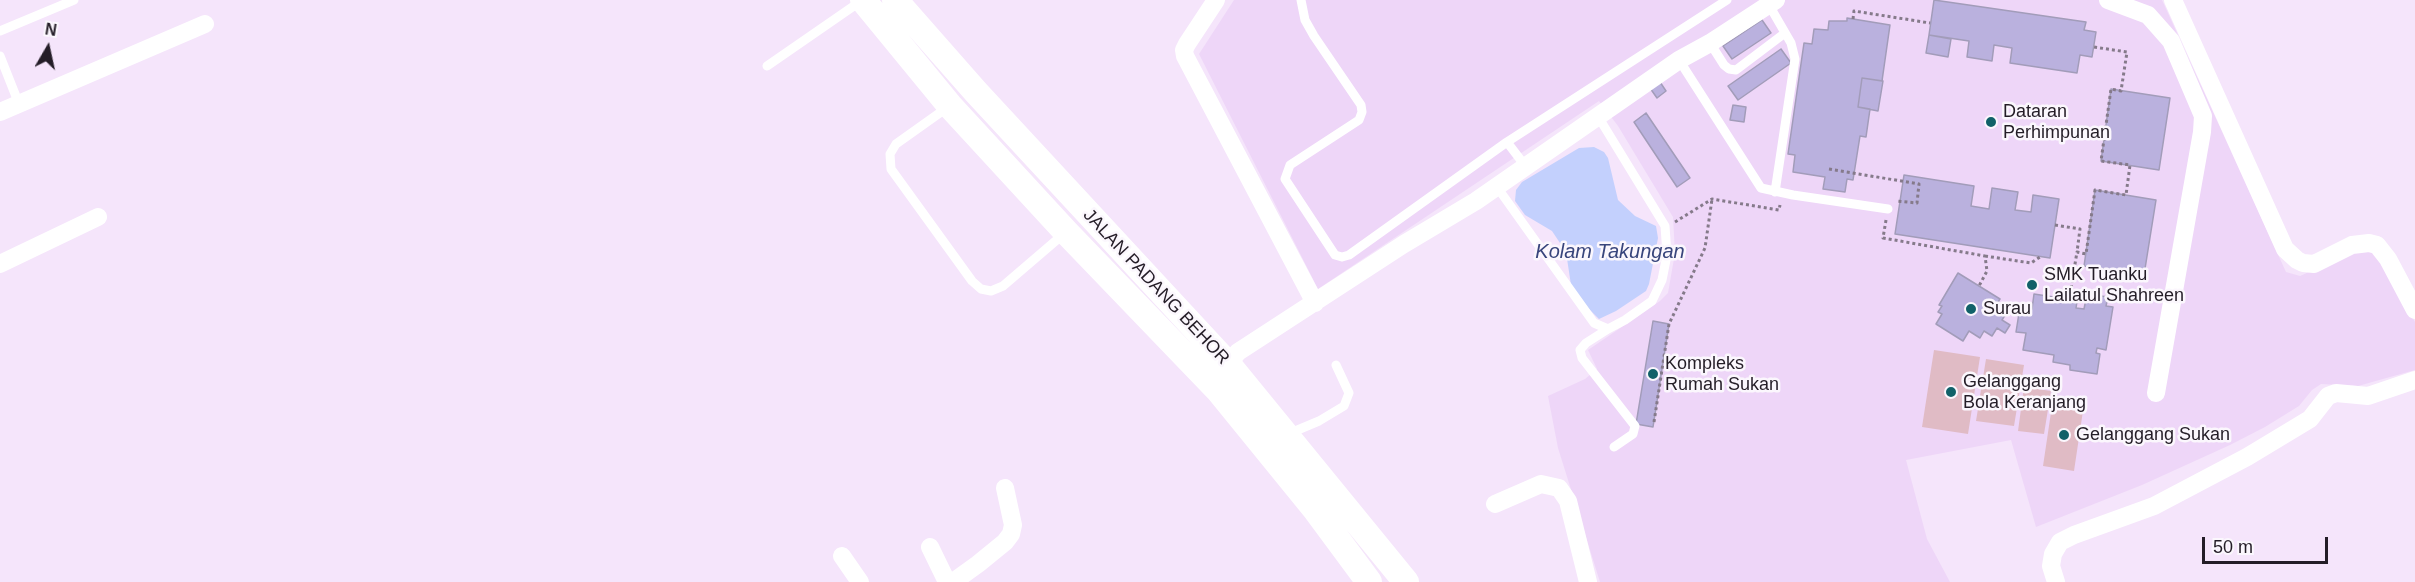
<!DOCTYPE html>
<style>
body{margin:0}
#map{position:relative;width:2415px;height:582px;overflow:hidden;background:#f5e5fb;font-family:Helvetica,sans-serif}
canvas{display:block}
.north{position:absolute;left:18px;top:18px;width:60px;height:60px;-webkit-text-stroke:4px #fbf7fd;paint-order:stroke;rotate:9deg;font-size:16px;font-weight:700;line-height:24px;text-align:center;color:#241d27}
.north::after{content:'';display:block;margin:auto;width:21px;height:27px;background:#241d27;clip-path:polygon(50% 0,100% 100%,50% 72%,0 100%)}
.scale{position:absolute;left:2202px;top:537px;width:126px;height:27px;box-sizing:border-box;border:3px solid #241d27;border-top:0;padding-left:8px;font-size:18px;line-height:21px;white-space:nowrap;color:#241d27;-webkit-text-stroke:4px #fbf7fd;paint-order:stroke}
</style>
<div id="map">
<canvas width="2415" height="582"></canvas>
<div class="north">N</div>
<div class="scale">50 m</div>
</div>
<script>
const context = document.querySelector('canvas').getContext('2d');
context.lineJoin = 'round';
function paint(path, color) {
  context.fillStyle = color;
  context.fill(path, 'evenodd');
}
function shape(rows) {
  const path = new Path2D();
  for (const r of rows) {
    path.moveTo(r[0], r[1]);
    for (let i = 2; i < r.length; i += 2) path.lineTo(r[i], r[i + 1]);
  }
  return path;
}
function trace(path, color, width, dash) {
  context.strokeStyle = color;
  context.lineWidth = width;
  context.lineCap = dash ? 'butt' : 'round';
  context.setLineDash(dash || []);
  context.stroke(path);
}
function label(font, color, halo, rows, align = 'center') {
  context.font = font + ' Helvetica,sans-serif';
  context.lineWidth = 5;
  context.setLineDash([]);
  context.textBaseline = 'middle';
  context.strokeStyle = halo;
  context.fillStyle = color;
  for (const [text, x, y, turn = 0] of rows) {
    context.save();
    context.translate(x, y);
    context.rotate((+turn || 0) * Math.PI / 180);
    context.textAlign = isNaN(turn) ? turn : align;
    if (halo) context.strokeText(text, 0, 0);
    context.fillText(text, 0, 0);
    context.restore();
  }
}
paint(shape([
 [1234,0,2162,0,2286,272,2300,276,2367,246,2380,259,2415,322,2415,370,2358,386,2321,384,2312,390,2299,406,2265,427,2230,445,2142,485,2036,527,2011,440,1906,460,1927,539,1950,582,1600,582,1558,448,1548,396,1585,379,1597,369,1588,350,1660,301,1668,293,1675,253,1673,217,1618,126,1599,101,1318,289,1199,54]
]), '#eed6f8');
paint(shape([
 [1934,350,1980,357,1968,434,1922,427],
 [1986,359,2024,365,2014,426,1976,421],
 [2024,387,2051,391,2044,434,2018,431],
 [2053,399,2084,404,2074,471,2043,466]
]), '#e0bbc5');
paint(shape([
 [1594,147,1604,152,1608,158,1618,200,1635,216,1656,226,1658,238,1649,284,1646,291,1616,311,1599,319,1586,306,1571,285,1566,252,1552,231,1525,215,1515,201,1516,190,1522,182,1579,148]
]), '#c3d0fd');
const building = shape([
 [1934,0,2086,22,2084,30,2096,32,2092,57,2080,55,2077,73,2010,63,2012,48,1994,45,1992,61,1967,57,1969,41,1929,35,1934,0],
 [1847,18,1890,25,1882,81,1862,78,1858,107,1870,109,1866,137,1860,136,1853,180,1847,179,1845,192,1823,189,1825,177,1793,172,1795,155,1788,154,1804,43,1812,44,1814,29,1828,30,1829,21,1847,21,1847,18],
 [1762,20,1771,33,1732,59,1723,46,1762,20],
 [1929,35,1951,39,1948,57,1926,53,1929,35],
 [1781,49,1791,63,1738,100,1728,86,1781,49],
 [1862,78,1883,81,1878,111,1858,107,1862,78],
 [1660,82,1666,91,1657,98,1650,88,1660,82],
 [2111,89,2170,98,2159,170,2101,161,2111,89],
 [1733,105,1746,107,1744,122,1730,120,1733,105],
 [1646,113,1690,178,1677,187,1634,122,1646,113],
 [1904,175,1974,186,1971,206,1989,209,1992,188,2018,192,2015,210,2031,212,2033,195,2059,199,2050,258,1895,234,1904,175],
 [2095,190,2156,200,2144,275,2084,266,2095,190],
 [1958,273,2000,299,1996,305,2007,312,2002,320,2010,325,2005,333,1997,328,1992,336,1984,331,1980,338,1969,331,1963,341,1936,324,1942,314,1938,312,1942,306,1939,305,1958,273],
 [2034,294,2067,299,2068,294,2078,295,2076,308,2084,309,2087,294,2108,297,2106,306,2113,307,2106,350,2097,348,2096,353,2100,354,2097,374,2070,370,2070,365,2053,362,2054,355,2023,350,2026,333,2016,332,2020,307,2032,309,2034,294],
 [1653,321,1669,324,1653,427,1636,424,1653,321]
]);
paint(building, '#bab1de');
trace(building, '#a29cb9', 1.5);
trace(shape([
 [1853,19,1854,11,1930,23],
 [1829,169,1919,184,1917,203,1897,201],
 [1886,220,1883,238,1985,256,1987,271,1979,286],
 [1675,222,1712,199,1779,210,1780,205],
 [2055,225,2080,229,2077,252],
 [1985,256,2031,263,2040,257],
 [2070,294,2077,252,2086,254,2095,190,2126,195,2130,165,2101,161,2111,89,2121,91,2127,52,2094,47],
 [1654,422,1669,324,1705,248,1712,199]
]), '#857a8a', 3, [3, 3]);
trace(shape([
 [1301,0,1305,20,1314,36,1361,105,1362,112,1359,120,1290,165,1285,179,1335,255,1342,257,1349,255,1507,142,1727,0],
 [1769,5,1791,43,1795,59,1775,192],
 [0,31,74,0],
 [1710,43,1724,65,1729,69,1736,70,1785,33],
 [0,56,19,104],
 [1679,60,1761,188,1793,195,1888,209],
 [767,66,861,1],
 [948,107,896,144,890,154,891,169,972,281,981,289,991,291,1003,286,1066,232],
 [1507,142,1526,167],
 [1497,187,1594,323,1608,329,1625,320,1652,301,1662,280,1667,255,1665,226,1599,118],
 [1608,329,1586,343,1580,350,1582,358,1635,426,1633,434,1614,447],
 [1288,434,1319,421,1344,406,1349,393,1336,365]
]), '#fff', 9);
trace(shape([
 [1216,0,1187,44,1184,50,1185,56,1315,303],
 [2108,0,2148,15,2171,41,2203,116,2202,132,2156,393],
 [2173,0,2285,249,2297,260,2303,263,2314,264,2352,245,2369,243,2377,245,2388,259,2415,310],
 [0,112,205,24],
 [0,264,98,217],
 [1228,364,1238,352,1404,244,1476,201,1679,60,1710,43,1776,0],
 [1495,504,1541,484,1559,488,1568,501,1588,582],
 [930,547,947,582],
 [842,556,860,582],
 [953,582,978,564,1005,542,1011,534,1013,525,1005,488],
 [2056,582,2051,566,2053,554,2060,542,2074,535,2154,506,2247,457,2310,419,2328,396,2336,393,2368,396,2415,380]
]), '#fff', 18);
trace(shape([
 [863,0,950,106,1066,232,1219,391,1315,509,1369,582],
 [895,0,976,92,1228,364,1406,582]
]), '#fff', 26);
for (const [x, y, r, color] of [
 [1991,122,6,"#116169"],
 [2032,285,6,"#116169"],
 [1971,309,6,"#116169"],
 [1653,374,6,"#116169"],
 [1951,392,6,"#116169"],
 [2064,435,6,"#116169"]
]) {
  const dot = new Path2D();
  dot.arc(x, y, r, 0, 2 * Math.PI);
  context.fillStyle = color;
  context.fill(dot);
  trace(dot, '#fbf7fd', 2);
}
label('18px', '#241d27', '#fbf7fd', [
 ["Dataran",2003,112],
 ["Perhimpunan",2003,133],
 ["SMK Tuanku",2044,275],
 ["Lailatul Shahreen",2044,296],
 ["Surau",1983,309],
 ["Kompleks",1665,364],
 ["Rumah Sukan",1665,385],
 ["Gelanggang",1963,382],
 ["Bola Keranjang",1963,403],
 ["Gelanggang Sukan",2076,435]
], 'left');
label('18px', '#241d27', '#fbf7fd', [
 ["JALAN PADANG BEHOR",1156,287,47]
]);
label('italic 20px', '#38457c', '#fbf7fd', [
 ["Kolam Takungan",1610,252]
]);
</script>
